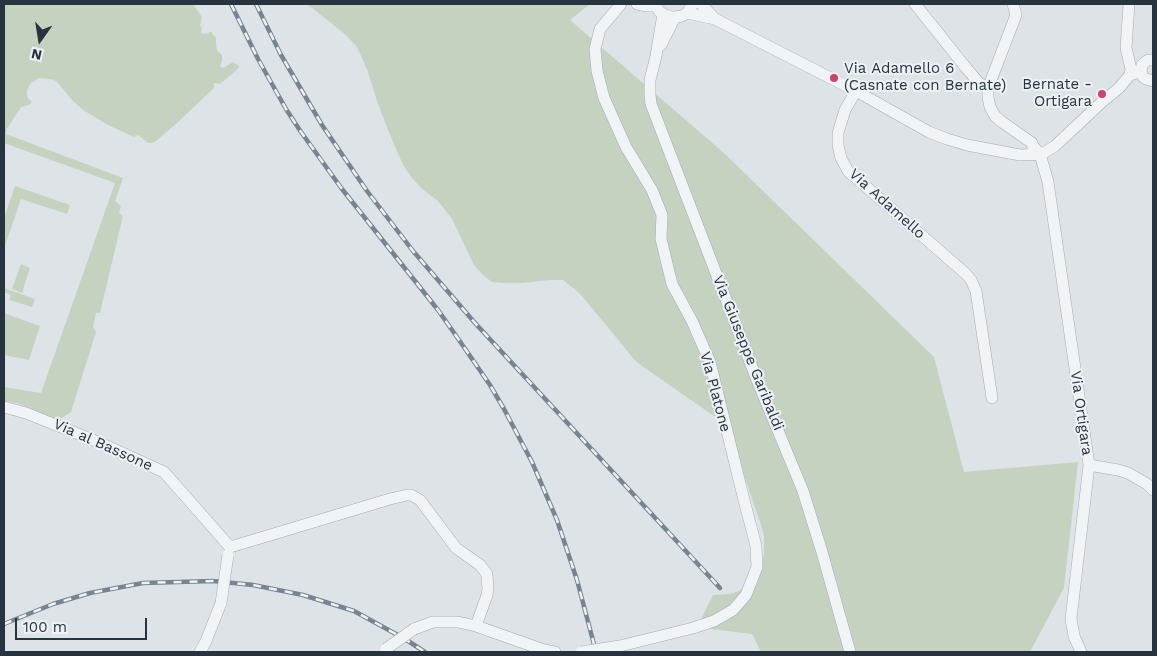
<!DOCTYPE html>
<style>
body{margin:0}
#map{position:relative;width:1157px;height:656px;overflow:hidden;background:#dee3e8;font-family:"Work Sans",sans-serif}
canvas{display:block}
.frame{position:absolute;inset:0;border:5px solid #27333f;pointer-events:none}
.north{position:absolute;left:15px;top:15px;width:50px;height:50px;-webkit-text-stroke:4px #eef2f6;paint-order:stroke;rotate:193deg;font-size:14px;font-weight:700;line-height:20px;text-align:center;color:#27333f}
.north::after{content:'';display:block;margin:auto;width:18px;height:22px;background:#27333f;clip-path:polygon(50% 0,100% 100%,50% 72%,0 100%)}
.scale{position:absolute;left:15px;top:618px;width:132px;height:22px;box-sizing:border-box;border:2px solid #27333f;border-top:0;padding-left:6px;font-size:15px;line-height:18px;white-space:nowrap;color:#27333f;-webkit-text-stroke:4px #eef2f6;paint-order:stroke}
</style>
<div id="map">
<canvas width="1157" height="656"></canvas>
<div class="frame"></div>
<div class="north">N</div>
<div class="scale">100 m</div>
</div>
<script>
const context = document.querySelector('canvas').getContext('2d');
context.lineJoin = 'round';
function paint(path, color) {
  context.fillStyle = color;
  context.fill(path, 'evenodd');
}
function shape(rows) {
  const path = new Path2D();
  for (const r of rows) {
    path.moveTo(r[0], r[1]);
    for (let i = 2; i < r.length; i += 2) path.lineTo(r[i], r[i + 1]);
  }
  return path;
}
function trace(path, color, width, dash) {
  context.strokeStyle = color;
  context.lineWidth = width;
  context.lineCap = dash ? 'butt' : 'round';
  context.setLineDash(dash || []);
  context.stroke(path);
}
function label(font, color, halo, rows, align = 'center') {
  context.font = font + ' "Work Sans",sans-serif';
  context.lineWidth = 4;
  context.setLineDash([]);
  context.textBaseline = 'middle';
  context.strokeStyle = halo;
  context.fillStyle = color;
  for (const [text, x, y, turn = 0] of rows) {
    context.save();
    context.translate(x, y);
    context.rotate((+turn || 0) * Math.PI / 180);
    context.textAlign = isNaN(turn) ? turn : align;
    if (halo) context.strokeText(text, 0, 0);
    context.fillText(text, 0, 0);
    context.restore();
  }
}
paint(shape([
 [4,4,193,4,202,17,200,26,202,28,201,33,208,34,210,31,216,38,216,44,217,50,222,55,222,61,220,66,223,68,233,62,239,66,239,68,220,84,214,83,214,88,177,123,156,141,152,143,148,143,138,135,134,137,108,125,83,110,73,101,56,81,50,79,39,78,31,83,27,90,27,97,32,102,29,105,21,107,7,129,6,134,123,178,115,201,121,206,119,212,123,216,100,313,96,313,93,327,96,332,71,412,57,421,32,409,17,403,4,401,4,387,41,393,115,183,4,143],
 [307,4,590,4,570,20,724,153,934,357,964,472,1078,462,1064,588,1030,652,761,652,752,634,702,628,701,619,713,595,730,594,739,591,748,586,761,572,764,554,764,535,759,519,727,425,639,364,633,358,587,302,578,292,563,280,550,280,522,283,504,283,492,282,484,276,474,265,452,219,438,201,422,189,412,178,403,165,388,130,377,101,368,72,357,47,346,35],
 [15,186,70,205,67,214,21,199,4,249,4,218],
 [21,264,30,268,22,293,12,289],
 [4,288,35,299,32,307,9,300,11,295,4,292],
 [4,313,40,326,29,360,4,355]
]), '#c6d2c0');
const minor = shape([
 [637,4,647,6,655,6],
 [655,4,659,11,663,14,671,17,675,17,682,16,687,13,693,4],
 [701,4,715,19],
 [915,4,967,69,979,83,988,88],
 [1013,4,1016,15,988,88,988,97,990,107,995,116,1002,122,1032,143,1034,153],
 [1129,4,1126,48,1131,69,1130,75],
 [687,13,715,19,856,91,929,132,947,139,967,145,1020,155,1042,154,1055,146,1103,101,1118,89,1130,75,1141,71],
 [663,14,656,56,650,80,650,95,651,104,757,380,803,491,822,552,850,652],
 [661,45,675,17],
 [1153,60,1148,60,1145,62,1142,65,1141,71,1143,77,1146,79,1153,81],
 [856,91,845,110,838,133,838,145,841,158,848,171,966,274,971,280,976,291,992,398],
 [1033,146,1040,154,1048,182,1089,465,1072,610,1071,619,1074,636,1081,652],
 [4,407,26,413,98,442,164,472,230,547],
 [1089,465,1118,470,1128,473,1147,484,1153,490],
 [230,547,257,539,390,499,407,495,411,495,420,500,456,548,480,565,487,574,488,589,487,595,476,626],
 [414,629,433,622,458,622,476,626,544,650,555,652],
 [620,646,693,628,714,621,733,610,746,595,757,567,756,546,744,500,710,362,692,321,672,284,661,239,662,215,652,190,626,147,604,98,597,71,595,49,600,29,621,4],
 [200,652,206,641,221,603]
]);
trace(minor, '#a3abb2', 12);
trace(minor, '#f1f4f6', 11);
const rail = shape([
 [231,4,258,59,286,109,301,132,342,189,438,310,459,340,490,385,504,409,532,462,557,520,577,580,596,652],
 [256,4,281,55,322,125,367,191,413,251,475,323,720,588],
 [4,624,53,604,90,593,143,583,213,581,253,585,303,595,354,611,405,639,425,652]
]);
trace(rail, '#788492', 4.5);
trace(rail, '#eef2f6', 2.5, [8]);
const minorBridge = shape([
 [221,603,228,555],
 [386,649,414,629],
 [581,652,620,646]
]);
trace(minorBridge, '#a3abb2', 12, []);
trace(minorBridge, '#f1f4f6', 11);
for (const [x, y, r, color] of [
 [834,78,5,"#ce4267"],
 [1102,94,5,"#ce4267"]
]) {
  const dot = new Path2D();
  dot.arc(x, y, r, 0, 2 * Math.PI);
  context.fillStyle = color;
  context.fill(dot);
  trace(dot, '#eef2f6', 2);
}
label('15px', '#27333f', '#eef2f6', [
 ["Via Adamello 6",844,69],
 ["(Casnate con Bernate)",844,86],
 ["Bernate -",1092,85,"right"],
 ["Ortigara",1092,102,"right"]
], 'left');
label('15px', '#27333f', '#eef2f6', [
 ["Via Adamello",887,204,42],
 ["Via Giuseppe Garibaldi",748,353,68],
 ["Via Platone",715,392,75],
 ["Via Ortigara",1081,413,82],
 ["Via al Bassone",103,445,24]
]);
</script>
